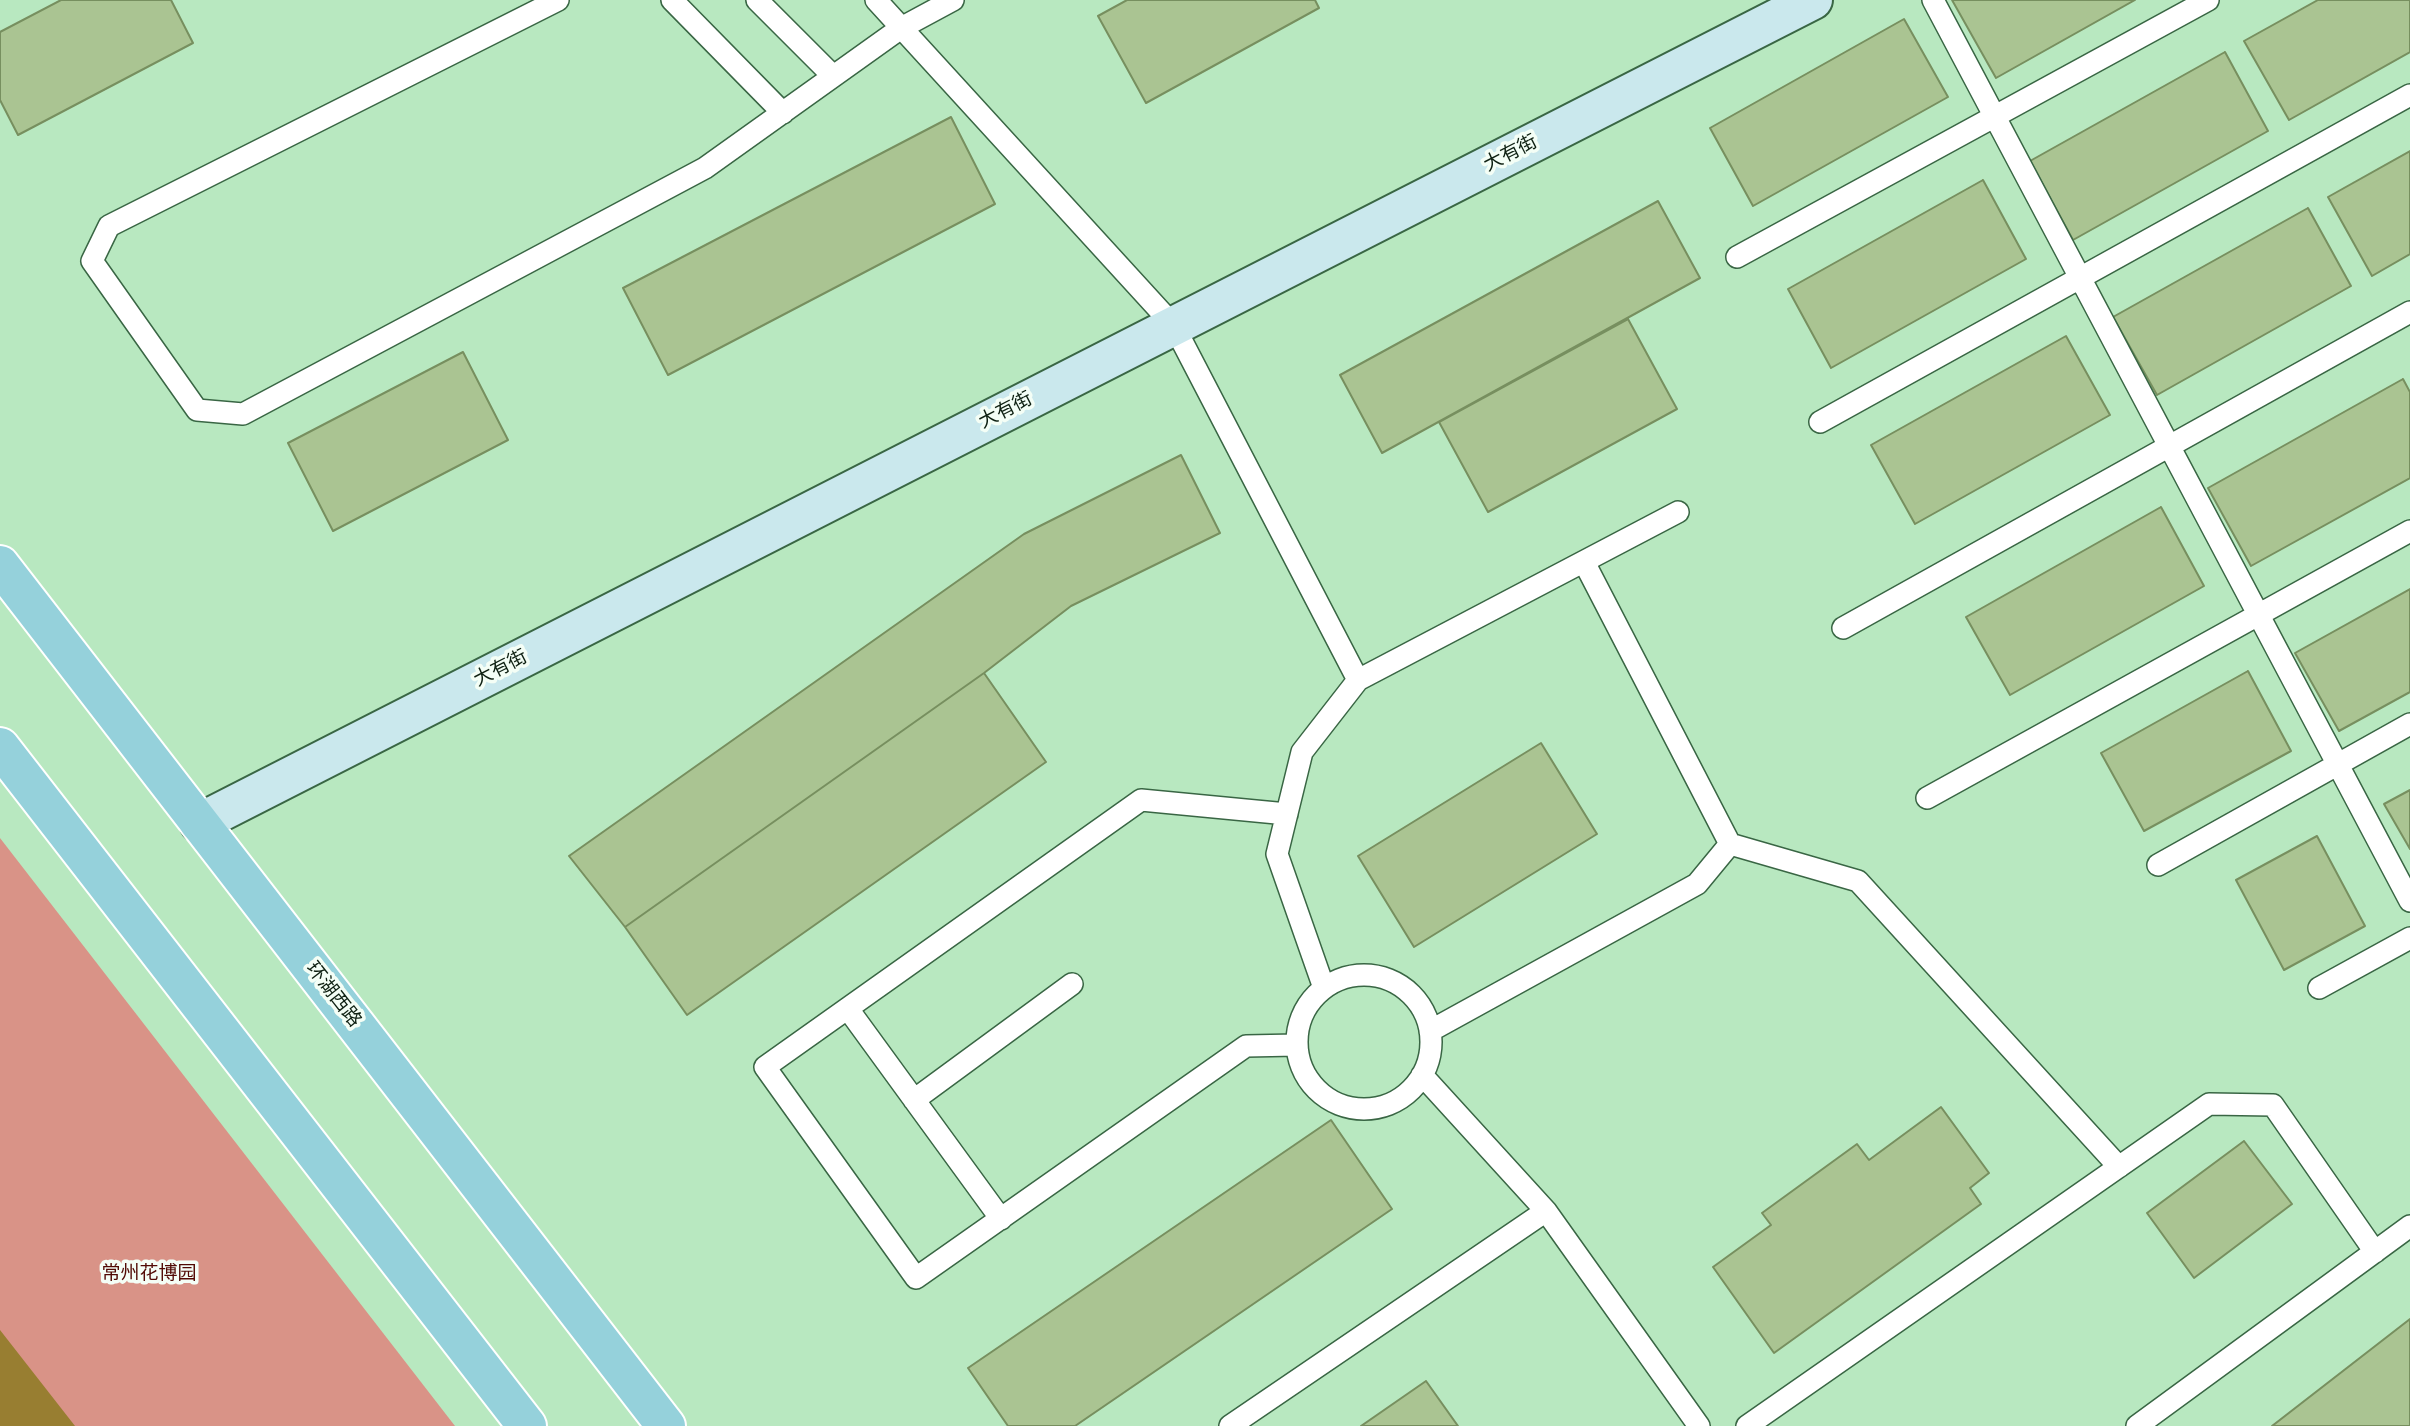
<!DOCTYPE html>
<meta charset="utf-8">
<style>
body{margin:0}
canvas{display:block;background:#b8e8c0}
</style>
<canvas width="2410" height="1426"></canvas>
<script>
const context = document.querySelector('canvas').getContext('2d');
context.lineJoin = 'round';
function paint(path, color) {
  context.fillStyle = color;
  context.fill(path, 'evenodd');
}
function shape(rows) {
  const path = new Path2D();
  for (const r of rows) {
    if (r.length === 3) {
      path.moveTo(r[0] + r[2], r[1]);
      path.arc(r[0], r[1], r[2], 0, 2 * Math.PI);
      continue;
    }
    path.moveTo(r[0], r[1]);
    for (let i = 2; i < r.length; i += 2) path.lineTo(r[i], r[i + 1]);
  }
  return path;
}
function trace(path, color, width, dash) {
  context.strokeStyle = color;
  context.lineWidth = width;
  context.lineCap = dash ? 'butt' : 'round';
  context.setLineDash(dash || []);
  context.stroke(path);
}
function label(font, color, halo, rows, align = 'center') {
  context.font = font + ' "Sofia Sans Condensed","Noto Sans SC",sans-serif';
  context.lineWidth = 7;
  context.setLineDash([]);
  context.textBaseline = 'middle';
  context.strokeStyle = halo;
  context.fillStyle = color;
  for (const [text, x, y, turn = 0] of rows) {
    context.save();
    context.translate(x, y);
    context.rotate((+turn || 0) * Math.PI / 180);
    context.textAlign = isNaN(turn) ? turn : align;
    if (halo) context.strokeText(text, 0, 0);
    context.fillText(text, 0, 0);
    context.restore();
  }
}
paint(shape([
 [0,838,455,1426,0,1426]
]), '#d99387');
paint(shape([
 [0,1330,75,1426,0,1426]
]), '#987e31');
const building = shape([
 [61,0,171,0,193,43,18,135,0,100,0,32,61,0],
 [1127,0,1315,0,1319,8,1146,103,1098,16,1127,0],
 [1952,0,2135,0,1996,78,1952,0],
 [2318,0,2410,0,2410,52,2289,120,2244,41,2318,0],
 [1904,19,1948,97,1753,206,1710,128,1904,19],
 [2225,52,2268,131,2073,240,2030,161,2225,52],
 [951,117,995,204,668,375,623,288,951,117],
 [2410,151,2410,254,2372,276,2328,197,2410,151],
 [1983,180,2026,259,1831,368,1788,289,1983,180],
 [1658,201,1700,278,1382,453,1340,375,1658,201],
 [2308,208,2351,286,2157,395,2113,317,2308,208],
 [1628,319,1677,409,1488,512,1439,422,1628,319],
 [2066,336,2110,415,1915,524,1871,445,2066,336],
 [463,352,508,440,333,531,288,443,463,352],
 [2403,379,2410,392,2410,478,2251,566,2208,488,2403,379],
 [1181,455,1220,533,1071,606,984,673,625,927,569,856,1024,534,1181,455],
 [2161,507,2204,586,2010,695,1966,617,2161,507],
 [2410,589,2410,692,2339,731,2295,653,2410,589],
 [2248,671,2291,751,2144,831,2101,753,2248,671],
 [984,673,1046,762,687,1015,625,927,984,673],
 [1541,743,1597,834,1414,947,1358,856,1541,743],
 [2410,790,2410,849,2384,804,2410,790],
 [2317,836,2365,926,2284,970,2236,880,2317,836],
 [1941,1107,1989,1173,1970,1188,1981,1204,1774,1353,1713,1267,1771,1225,1762,1213,1857,1144,1869,1160,1941,1107],
 [1331,1120,1392,1209,1075,1426,1008,1426,968,1368,1331,1120],
 [2244,1141,2292,1204,2194,1278,2147,1213,2244,1141],
 [2410,1319,2410,1426,2272,1426,2410,1319],
 [1426,1381,1458,1426,1361,1426,1426,1381]
]);
paint(building, '#aac492');
trace(building, '#778f5f', 2);
const lane = shape([
 [558,0,109,226,92,261,197,410,243,414,705,168,901,28,953,0],
 [672,0,783,113],
 [757,0,833,76],
 [876,0,1174,326,1358,680],
 [1933,0,2410,901],
 [1737,257,2208,0],
 [1820,422,2410,95],
 [1843,628,2410,312],
 [1927,798,2410,531],
 [1287,814,1141,800,765,1067,916,1278,1246,1046,1296,1045],
 [1730,844,1858,881,2119,1167],
 [2158,865,2410,724],
 [1364,1042,67],
 [1324,988,1277,854,1302,752,1358,680,1678,512],
 [2319,988,2410,938],
 [848,1009,1001,1219],
 [1430,1031,1697,884,1730,844,1584,562],
 [1422,1075,1546,1211,1699,1426],
 [914,1100,1072,984],
 [1230,1426,1546,1211],
 [1747,1426,2209,1104,2273,1105,2375,1252],
 [2137,1426,2410,1226]
]);
const secondary = shape([
 [199,823,1813,0]
]);
const primary = shape([
 [0,565,666,1426],
 [0,747,527,1426]
]);
trace(lane, '#396644', 24);
trace(secondary, '#396644', 42);
trace(primary, '#fff', 42);
trace(lane, '#fff', 21);
trace(secondary, '#cae8ed', 38);
trace(primary, '#95d1db', 38);
label('19px', '#0e2012', '#f4fef6', [
 ["大有街",1511,154,-27],
 ["大有街",1006,411,-27],
 ["大有街",501,669,-27],
 ["环湖西路",333,995,52]
]);
label('19px', '#510904', '#f4fef6', [
 ["常州花博园",149,1274]
]);
</script>
